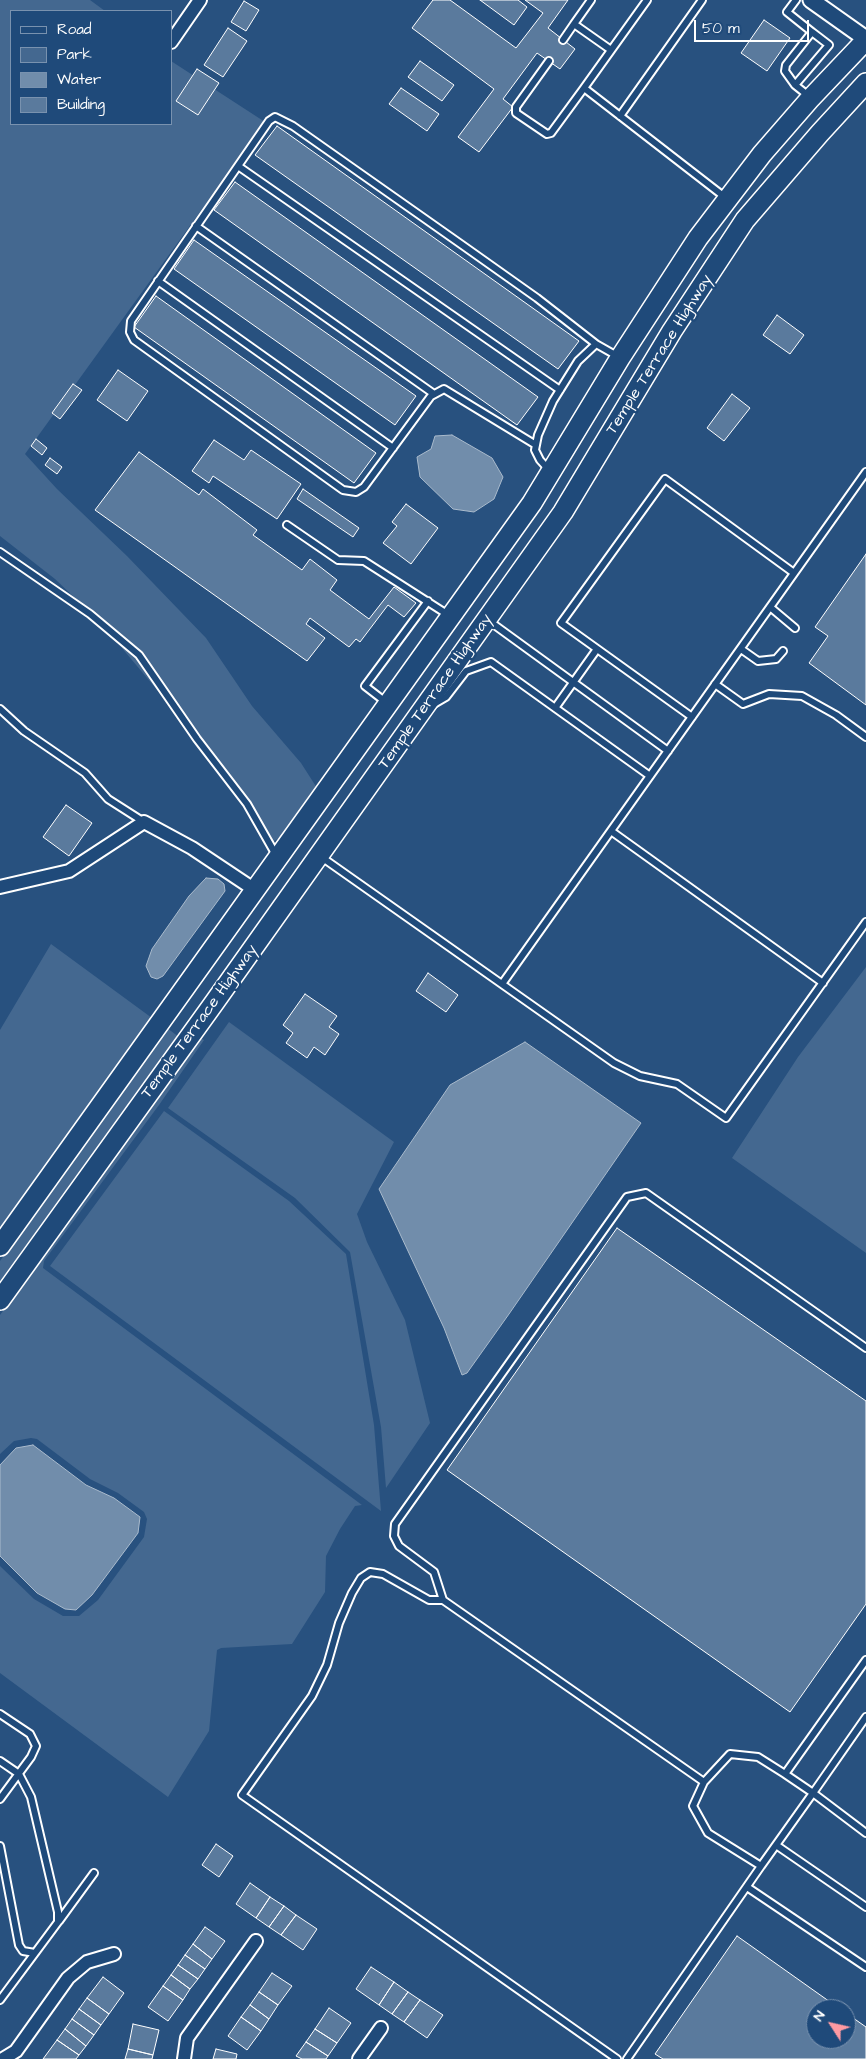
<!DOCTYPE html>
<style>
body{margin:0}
#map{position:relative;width:866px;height:2059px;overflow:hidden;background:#28517f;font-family:"Architects Daughter",sans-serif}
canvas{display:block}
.legend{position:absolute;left:10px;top:10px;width:162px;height:115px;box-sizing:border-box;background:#1f4a7a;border:1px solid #7992af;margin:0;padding:6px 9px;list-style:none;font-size:15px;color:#fff}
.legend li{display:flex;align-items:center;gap:10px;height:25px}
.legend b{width:25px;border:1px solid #7992af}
.north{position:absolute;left:806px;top:1999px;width:50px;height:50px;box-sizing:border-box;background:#1f4a7a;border:1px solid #7992af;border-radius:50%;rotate:305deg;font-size:14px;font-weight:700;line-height:20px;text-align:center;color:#fff}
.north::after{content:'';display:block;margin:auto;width:18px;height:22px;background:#ff9aa2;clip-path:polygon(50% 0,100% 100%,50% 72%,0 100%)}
.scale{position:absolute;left:694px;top:20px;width:115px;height:22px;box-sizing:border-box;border:2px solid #fff;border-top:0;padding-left:6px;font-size:15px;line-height:18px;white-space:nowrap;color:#fff;-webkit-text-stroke:4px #1f4a7a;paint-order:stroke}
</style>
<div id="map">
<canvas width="866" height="2059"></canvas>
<ul class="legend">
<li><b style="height:6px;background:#1f4a7a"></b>Road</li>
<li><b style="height:14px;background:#446890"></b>Park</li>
<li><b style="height:14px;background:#718dab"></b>Water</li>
<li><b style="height:14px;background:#5a7a9d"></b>Building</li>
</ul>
<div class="north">N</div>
<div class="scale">50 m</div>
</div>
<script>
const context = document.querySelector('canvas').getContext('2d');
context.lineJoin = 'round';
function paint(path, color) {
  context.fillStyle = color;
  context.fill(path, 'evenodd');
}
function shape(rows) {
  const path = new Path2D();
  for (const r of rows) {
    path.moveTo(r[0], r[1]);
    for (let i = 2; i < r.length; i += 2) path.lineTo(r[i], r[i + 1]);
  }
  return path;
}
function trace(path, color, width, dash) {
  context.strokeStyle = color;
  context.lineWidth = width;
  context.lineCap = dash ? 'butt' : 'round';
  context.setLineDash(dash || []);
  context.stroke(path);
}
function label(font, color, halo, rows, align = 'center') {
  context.font = font + ' "Architects Daughter",sans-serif';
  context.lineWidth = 5;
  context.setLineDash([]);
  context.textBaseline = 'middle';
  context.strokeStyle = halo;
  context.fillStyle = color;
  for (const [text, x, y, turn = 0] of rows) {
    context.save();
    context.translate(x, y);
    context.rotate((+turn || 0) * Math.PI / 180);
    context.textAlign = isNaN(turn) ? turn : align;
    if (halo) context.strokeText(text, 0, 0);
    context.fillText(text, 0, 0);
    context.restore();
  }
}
paint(shape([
 [0,0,90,0,105,11,11,11,11,124,171,124,171,61,265,122,25,454,57,489,127,556,206,638,252,706,301,763,317,788,283,836,270,843,174,710,100,622,55,579,0,536],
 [51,944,152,1018,0,1231,0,1030],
 [866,967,866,1253,732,1158,798,1057],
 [229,1022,394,1142,357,1214,367,1242,405,1320,430,1423,386,1488,381,1427,350,1252,295,1198,168,1108],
 [167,1028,179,1037,0,1285,0,1261],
 [200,1038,204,1040,159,1105,44,1261,43,1268,362,1505,355,1506,340,1529,326,1556,325,1592,292,1644,221,1648,217,1650,209,1731,168,1797,0,1673,0,1566,34,1599,63,1616,79,1616,98,1600,144,1537,147,1519,144,1512,118,1493,90,1479,37,1439,31,1438,14,1441,0,1454,0,1315],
 [164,1111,289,1201,346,1254,374,1425,381,1511,50,1266]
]), '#446890');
const water = shape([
 [452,435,492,458,503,477,494,499,474,512,453,509,420,477,417,457,431,449,435,436,452,435],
 [206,878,218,879,224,884,225,891,163,976,157,979,151,977,146,966,152,949,189,896,206,878],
 [525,1042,641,1123,509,1314,467,1373,462,1375,444,1328,379,1189,450,1085,525,1042],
 [33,1445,86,1485,114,1498,140,1517,138,1533,92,1595,76,1610,65,1609,37,1593,0,1556,0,1465,16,1448,33,1445]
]);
paint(water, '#718dab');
trace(water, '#aabbcd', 1);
const building = shape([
 [433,0,450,0,516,48,543,13,525,0,568,0,548,28,575,49,560,69,537,53,503,99,513,107,479,152,458,137,494,89,412,28,433,0],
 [480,0,518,0,527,7,514,25,480,0],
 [244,1,259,10,246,31,231,22,244,1],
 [764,20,790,38,767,71,741,53,764,20],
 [228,28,247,41,223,77,204,65,228,28],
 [420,61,454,85,442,101,408,77,420,61],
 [197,69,219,83,198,115,176,101,197,69],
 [401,88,439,114,427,131,389,104,401,88],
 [277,126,579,341,558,369,255,155,277,126],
 [235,182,538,397,517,425,214,210,235,182],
 [194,240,416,396,395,425,174,269,194,240],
 [156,296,376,453,354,483,134,327,156,296],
 [777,315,804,335,790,354,763,335,777,315],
 [118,370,148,391,127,421,97,400,118,370],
 [73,384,82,390,60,419,52,413,73,384],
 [732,394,750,408,724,441,707,428,732,394],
 [36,439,47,448,42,455,31,446,36,439],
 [214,440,244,460,251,450,301,484,277,519,213,476,209,483,192,471,214,440],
 [139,452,199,495,203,489,257,530,253,535,302,570,310,559,337,580,330,590,369,619,394,587,416,603,404,617,388,605,360,642,356,639,349,647,310,618,306,624,325,638,307,661,95,510,139,452],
 [50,458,62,467,57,474,45,465,50,458],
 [303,489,359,528,353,537,297,499,303,489],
 [406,504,438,528,411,564,383,543,397,526,392,522,406,504],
 [866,554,866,705,809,663,828,636,815,627,866,554],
 [66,805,92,823,69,856,43,837,66,805],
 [428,973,458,995,446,1012,416,991,428,973],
 [305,994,337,1016,329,1027,339,1034,325,1055,314,1047,307,1058,286,1043,293,1033,283,1025,305,994],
 [617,1228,866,1401,866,1604,790,1712,447,1470,617,1228],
 [216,1844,233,1856,219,1877,202,1865,216,1844],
 [250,1883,270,1897,256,1918,236,1904,250,1883],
 [270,1897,284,1906,269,1927,256,1918,270,1897],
 [284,1906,296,1915,281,1935,269,1927,284,1906],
 [296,1915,317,1929,303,1950,281,1935,296,1915],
 [205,1927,225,1941,212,1959,193,1944,205,1927],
 [737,1936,840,2009,816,2009,816,2039,846,2039,846,2013,866,2027,866,2059,663,2059,655,2054,737,1936],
 [193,1944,212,1959,205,1969,185,1955,193,1944],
 [185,1955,205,1969,198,1979,178,1965,185,1955],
 [178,1965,198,1979,190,1989,171,1975,178,1965],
 [371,1967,394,1982,379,2005,356,1989,371,1967],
 [272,1973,292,1986,278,2005,259,1992,272,1973],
 [171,1975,190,1989,183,2000,163,1986,171,1975],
 [103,1977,124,1993,109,2014,87,1998,103,1977],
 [394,1982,408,1992,392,2014,379,2005,394,1982],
 [163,1986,183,2000,168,2021,148,2007,163,1986],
 [259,1992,278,2005,269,2019,250,2005,259,1992],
 [408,1992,420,2000,404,2022,392,2014,408,1992],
 [87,1998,109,2014,101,2025,79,2009,87,1998],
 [420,2000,443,2015,427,2038,404,2022,420,2000],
 [250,2005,269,2019,261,2031,241,2017,250,2005],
 [329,2008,351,2023,337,2043,315,2029,329,2008],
 [79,2009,101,2025,94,2035,72,2019,79,2009],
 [241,2017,261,2031,247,2050,228,2036,241,2017],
 [72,2019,94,2035,86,2046,65,2029,72,2019],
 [133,2024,159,2030,153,2055,128,2049,133,2024],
 [65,2029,86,2046,79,2055,57,2040,65,2029],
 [315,2029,337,2043,328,2056,306,2042,315,2029],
 [57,2040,79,2055,76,2059,43,2059,57,2040],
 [306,2042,328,2056,326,2059,302,2059,296,2056,306,2042],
 [128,2049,153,2055,152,2059,125,2059,128,2049],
 [216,2049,237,2054,236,2059,213,2059,216,2049]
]);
paint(building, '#5a7a9d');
trace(building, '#fff', 1);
const service = shape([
 [591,0,574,24,611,50],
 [647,0,584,88,726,198],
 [796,0,787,12,812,32,786,65,785,71,795,85,810,97],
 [563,40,574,24],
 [549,61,516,107,516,113,547,134,551,133,584,88],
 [795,85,829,45,812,32],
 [620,116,702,0],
 [238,166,560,390],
 [196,226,434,394],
 [158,281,393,448],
 [536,445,444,389,431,396,364,487,356,492,343,490,134,340,130,332,131,321,269,121,275,117,293,126,465,247,537,298,596,344],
 [550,471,540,460,535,450,538,435,553,401,578,361,596,344,619,357],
 [287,525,338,560,364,561,450,616],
 [0,552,90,614,139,655,197,739,247,804,276,855],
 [770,607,795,628],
 [489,621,668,751],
 [741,649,758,661,776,659,783,651],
 [715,684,743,704,769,694,802,696,836,715,866,737],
 [387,703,365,686,428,601],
 [434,704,446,697,466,671,491,662,650,776],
 [555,708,597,649],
 [0,709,24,731,85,773,108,799,144,822],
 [692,717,561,623,665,479,794,573],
 [611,831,823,983],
 [320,856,614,1063,640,1076,677,1084,726,1118,866,922],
 [502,984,866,472],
 [443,1600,429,1600,383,1574,370,1572,361,1578,352,1593,339,1623,327,1665,312,1696,242,1795,617,2059],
 [0,1714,30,1734,36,1746,31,1757,0,1799],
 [866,1717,813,1793,866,1833],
 [0,1761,19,1774,31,1797,58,1912,58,1922,35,1953,23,1951,19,1945,0,1846],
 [785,1774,813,1793,761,1866,708,1833,693,1806,704,1782,730,1754,758,1757,785,1774,866,1660],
 [704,1782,443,1600,434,1572,399,1546,394,1536,395,1524,627,1197,646,1193,866,1348],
 [776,1845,866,1907],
 [747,1887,866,1967],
 [59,1921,94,1873],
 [0,2000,35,1953],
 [627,2059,761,1866]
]);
const minor = shape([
 [171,42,200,0],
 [0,887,69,871,144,822,192,848,255,890],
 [3,2059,16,2051,68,1978,87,1962,114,1954],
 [184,2059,187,2038,256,1941],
 [359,2059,381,2028]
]);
const tertiary = shape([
 [811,0,866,39]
]);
const primary = shape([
 [0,1246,532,503,620,358,698,238,762,154,809,100,866,40],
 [0,1300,214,1003,563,512,672,331,745,220,820,133,866,83]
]);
trace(service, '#fff', 10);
trace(minor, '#fff', 16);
trace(tertiary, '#fff', 19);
trace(primary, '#fff', 22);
trace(service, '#1f4a7a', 6);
trace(minor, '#1f4a7a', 12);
trace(tertiary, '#1f4a7a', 15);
trace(primary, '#1f4a7a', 19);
label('16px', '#fff', '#1f4a7a', [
 ["Temple Terrace Highway",660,355,-58],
 ["Temple Terrace Highway",436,692,-55],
 ["Temple Terrace Highway",200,1022,-54]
]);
</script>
